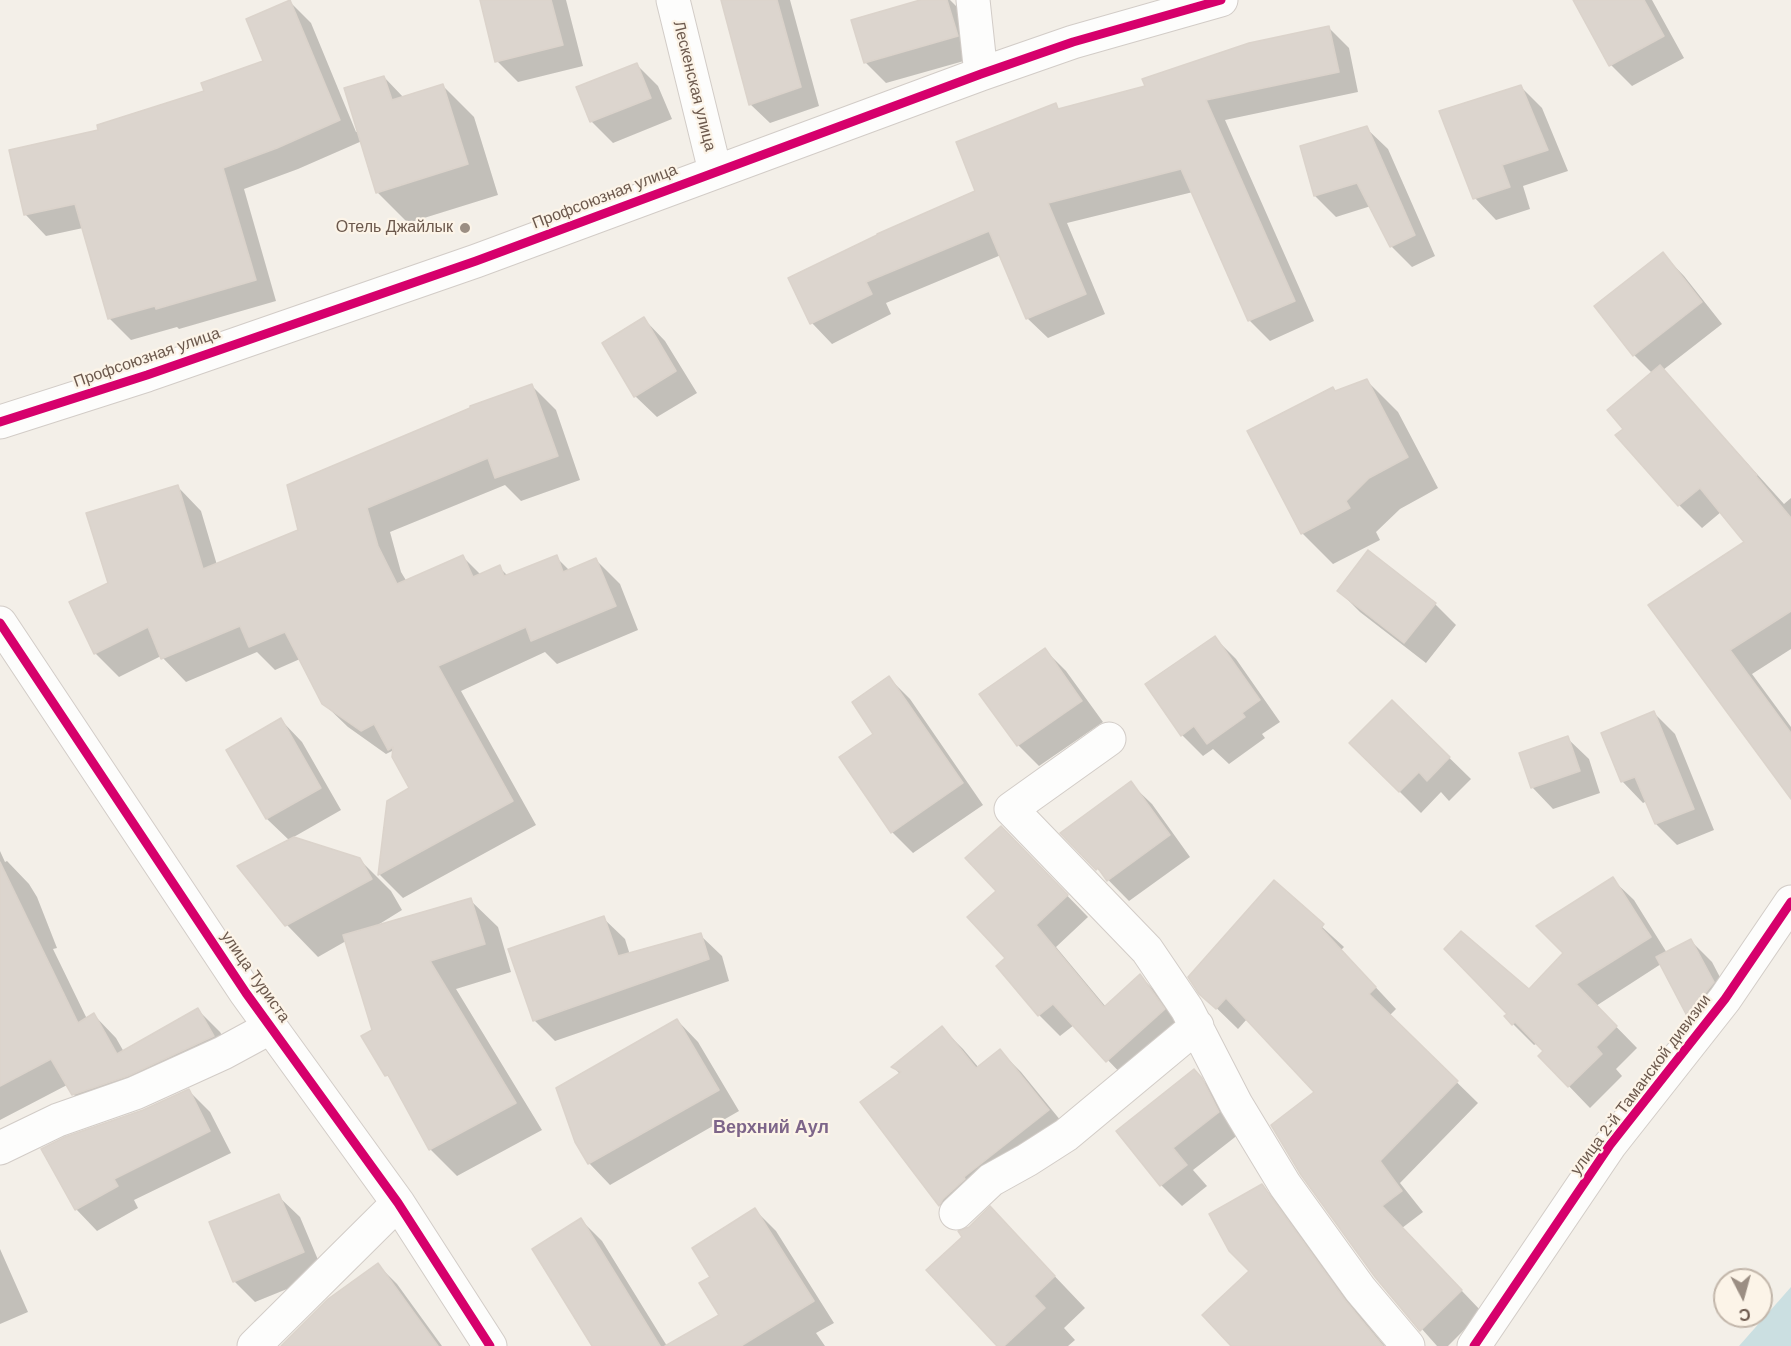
<!DOCTYPE html>
<meta charset="utf-8">
<style>
body{margin:0}
#map{position:relative;width:1791px;height:1346px;overflow:hidden;background:#f3efe8;font-family:Helvetica,sans-serif}
canvas{display:block}
.north{position:absolute;left:1713px;top:1268px;width:60px;height:60px;box-sizing:border-box;background:#fcf4e8;border:2px solid #c2b6aa;border-radius:50%;rotate:174deg;font-size:16px;font-weight:700;line-height:24px;text-align:center;color:#6c594d}
.north::after{content:'';display:block;margin:auto;width:21px;height:27px;background:#9b8e83;clip-path:polygon(50% 0,100% 100%,50% 72%,0 100%)}
</style>
<div id="map">
<canvas width="1791" height="1346"></canvas>
<div class="north">С</div>
</div>
<script>
const context = document.querySelector('canvas').getContext('2d');
context.lineJoin = 'round';
function paint(path, color) {
  context.fillStyle = color;
  context.fill(path, 'evenodd');
}
function shape(rows) {
  const path = new Path2D();
  for (const r of rows) {
    path.moveTo(r[0], r[1]);
    for (let i = 2; i < r.length; i += 2) path.lineTo(r[i], r[i + 1]);
  }
  return path;
}
function trace(path, color, width, dash) {
  context.strokeStyle = color;
  context.lineWidth = width;
  context.lineCap = dash ? 'butt' : 'round';
  context.setLineDash(dash || []);
  context.stroke(path);
}
function label(font, color, halo, rows, align = 'center') {
  context.font = font + ' Helvetica,sans-serif';
  context.lineWidth = 4.5;
  context.setLineDash([]);
  context.textBaseline = 'middle';
  context.strokeStyle = halo;
  context.fillStyle = color;
  for (const [text, x, y, turn = 0] of rows) {
    context.save();
    context.translate(x, y);
    context.rotate((+turn || 0) * Math.PI / 180);
    context.textAlign = isNaN(turn) ? turn : align;
    if (halo) context.strokeText(text, 0, 0);
    context.fillText(text, 0, 0);
    context.restore();
  }
}
paint(shape([
 [1791,1287,1791,1346,1739,1346]
]), '#cbdfe1');
paint(shape([
 [481,0,566,0,583,66,518,82,497,61],
 [723,0,790,0,819,106,770,123,750,104],
 [926,0,950,0,966,16,978,57,886,83,865,62],
 [1575,0,1652,0,1684,58,1632,86,1611,65],
 [290,2,311,23,356,132,359,131,384,77,404,98,443,86,474,117,498,195,408,223,377,192,362,141,298,169,244,189,276,301,179,329,177,327,131,340,110,319,83,228,46,236,25,214,100,131,206,91,265,62],
 [1328,27,1349,48,1358,92,1225,120,1314,321,1270,341,1249,320,1193,192,1067,223,1105,314,1048,338,1027,318,1001,255,886,303,891,314,832,344,812,323,977,192,1056,105,1060,110,1147,87],
 [637,65,658,86,672,119,613,143,591,121],
 [1521,87,1542,108,1568,171,1523,186,1530,209,1496,220,1475,198],
 [1366,128,1388,149,1435,256,1412,267,1391,246,1371,206,1336,217,1315,196],
 [1663,254,1684,276,1722,324,1663,370,1784,504,1791,498,1791,649,1752,674,1791,727,1791,797,1651,605,1746,543,1721,512,1702,528,1679,505,1617,435,1625,429,1652,373,1634,355],
 [644,319,665,341,697,393,657,417,635,396],
 [1367,381,1398,412,1438,488,1400,509,1376,532,1380,540,1333,564,1302,533,1336,392],
 [532,386,556,410,580,480,521,501,505,485,390,532,401,572,407,582,463,557,481,575,499,567,508,576,556,557,570,571,596,560,620,584,638,630,557,664,545,652,461,691,536,825,403,898,380,875,388,802,411,789,392,751,386,754,348,727,323,703,300,659,275,670,257,652,186,682,161,656,119,677,95,653,109,584,178,487,201,511,217,565,300,531],
 [1339,591,1435,604,1456,625,1426,663,1360,612],
 [1215,638,1236,659,1280,722,1262,734,1265,738,1229,764,1213,749,1203,756,1182,735],
 [1045,650,1066,671,1103,722,1039,766,1018,745],
 [889,678,910,699,983,805,913,853,892,832,875,734],
 [1392,702,1471,779,1449,801,1441,792,1421,813,1351,743],
 [1654,713,1675,734,1714,830,1677,845,1656,824,1647,801,1643,803,1622,781],
 [281,720,302,742,341,810,292,838,359,859,391,891,402,910,373,928,470,900,498,927,511,972,456,989,542,1130,457,1176,430,1149,394,1082,387,1075,346,941,318,957,287,925,240,866,290,841,267,819,228,750],
 [1567,738,1589,759,1600,793,1553,809,1532,787],
 [1130,783,1152,804,1190,857,1129,901,1062,833],
 [1022,849,1088,917,1056,947,1106,1007,1140,976,1161,997,1185,1031,1129,1082,1074,1025,1060,1036,1039,1015,1007,958,998,891],
 [0,851,5,862,7,861,29,884,37,897,57,948,53,949,87,1019,94,1015,116,1038,124,1052,198,1010,220,1032,236,1059,96,1117,73,1094,67,1085,0,1120],
 [1612,879,1634,900,1667,953,1691,941,1712,962,1734,1004,1709,1036,1689,1016,1661,964,1596,1006,1637,1048,1616,1069,1622,1076,1590,1108,1540,1056,1545,1051,1538,1043,1534,1045,1513,1024,1529,991,1564,953],
 [1274,883,1344,947,1341,950,1396,1009,1389,1016,1478,1103,1400,1183,1423,1212,1402,1228,1482,1312,1448,1346,1437,1346,1376,1277,1316,1092,1247,1019,1238,1029,1201,993],
 [603,918,625,939,630,955,700,935,722,956,729,981,555,1041,534,1020],
 [677,1020,698,1042,739,1111,610,1185,589,1163,577,1142],
 [942,1028,963,1049,979,1068,1000,1051,1021,1072,1070,1132,961,1226,940,1205,862,1103,900,1074,893,1067],
 [1194,1071,1215,1092,1239,1134,1193,1170,1207,1186,1182,1206,1161,1185],
 [189,1091,210,1112,231,1153,134,1200,138,1208,97,1231,76,1209,43,1150,143,1111],
 [1262,1186,1283,1207,1367,1324,1385,1346,1233,1346,1251,1271],
 [278,1196,300,1217,324,1274,255,1302,234,1281],
 [990,1208,1085,1308,1064,1328,1075,1340,1068,1346,999,1346,964,1237,970,1228],
 [755,1210,776,1231,834,1323,816,1333,825,1346,668,1346,721,1316,712,1278],
 [581,1220,602,1241,667,1346,594,1346],
 [0,1249,28,1312,0,1324],
 [378,1265,397,1284,442,1346,283,1346]
]), '#0003');
const building = shape([
 [290,0,340,120,277,148,223,168,256,280,156,309,155,306,108,319,75,204,24,215,9,150,98,130,97,125,204,91,201,83,263,61,246,19,290,0],
 [480,0,551,0,563,45,495,62,480,0],
 [721,0,777,0,801,87,749,105,721,0],
 [920,0,947,0,958,36,864,63,851,20,920,0],
 [1573,0,1644,0,1664,36,1609,66,1573,0],
 [1329,26,1339,72,1206,100,1295,301,1248,321,1181,169,1048,203,1086,294,1026,319,989,231,866,282,872,294,810,324,788,278,877,235,877,234,975,191,956,142,1056,103,1058,109,1145,86,1142,79,1249,43,1329,26],
 [637,63,651,98,590,122,576,87,637,63],
 [384,76,392,100,443,84,468,164,376,193,344,88,384,76],
 [1521,85,1548,150,1502,165,1510,187,1473,199,1439,111,1521,85],
 [1367,126,1415,235,1390,247,1357,183,1314,196,1300,146,1367,126],
 [1663,252,1702,302,1633,356,1594,306,1663,252],
 [644,317,676,371,634,397,602,343,644,317],
 [1660,365,1757,475,1756,476,1791,518,1791,611,1730,650,1791,733,1791,799,1648,605,1744,542,1700,488,1678,506,1615,435,1623,429,1607,410,1660,365],
 [1367,379,1408,457,1369,478,1346,501,1350,508,1301,534,1247,431,1333,387,1335,391,1367,379],
 [532,384,558,456,495,478,488,458,367,508,378,546,397,584,463,555,473,577,500,565,504,576,557,555,563,572,596,558,616,606,531,641,526,627,438,666,513,801,378,875,387,801,409,788,392,757,393,747,388,750,374,724,361,731,322,704,285,632,249,647,240,626,161,659,148,627,94,654,69,602,108,583,86,513,178,485,203,569,298,530,287,485,470,408,470,406,532,384],
 [1368,550,1436,603,1404,643,1337,591,1368,550],
 [1215,636,1260,700,1242,713,1245,717,1207,744,1194,726,1181,736,1145,684,1215,636],
 [1045,648,1082,701,1017,746,979,694,1045,648],
 [889,676,963,783,891,833,839,757,873,734,852,702,889,676],
 [1392,700,1450,757,1427,781,1419,772,1399,792,1349,743,1392,700],
 [1654,711,1694,809,1655,824,1635,777,1621,782,1601,733,1654,711],
 [281,718,321,788,266,819,226,750,281,718],
 [1568,736,1580,771,1531,788,1519,753,1568,736],
 [1131,781,1170,835,1107,881,1098,868,1096,870,1060,833,1131,781],
 [1001,826,1068,895,1036,925,1104,1007,1140,974,1165,1009,1106,1062,1053,1004,1038,1016,996,966,1005,958,967,917,996,891,965,858,1001,826],
 [294,837,360,858,372,879,285,926,237,866,294,837],
 [0,862,78,1023,94,1013,117,1054,198,1008,214,1036,128,1076,72,1095,51,1059,0,1086,0,862],
 [1613,877,1651,937,1576,984,1617,1026,1596,1047,1602,1054,1568,1087,1538,1056,1543,1051,1515,1022,1512,1025,1504,1016,1507,1014,1444,949,1461,931,1529,989,1563,953,1536,926,1613,877],
 [1274,880,1324,924,1321,928,1376,987,1369,994,1458,1081,1380,1161,1402,1191,1382,1206,1462,1290,1420,1331,1375,1277,1301,1175,1271,1125,1314,1092,1226,998,1216,1009,1199,994,1188,977,1274,880],
 [471,898,485,944,430,961,516,1103,429,1150,388,1075,385,1076,361,1036,372,1030,343,935,471,898],
 [604,916,618,956,701,933,709,959,533,1021,508,949,604,916],
 [1691,939,1714,982,1687,1016,1656,957,1691,939],
 [677,1019,719,1090,588,1164,575,1142,556,1088,677,1019],
 [942,1026,976,1068,1000,1049,1049,1110,964,1177,965,1179,943,1199,939,1206,860,1102,901,1072,891,1067,942,1026],
 [1194,1069,1202,1078,1219,1112,1173,1148,1187,1165,1160,1186,1116,1131,1194,1069],
 [189,1089,210,1131,114,1179,118,1186,75,1210,41,1149,65,1137,143,1110,189,1089],
 [1262,1184,1345,1300,1383,1346,1231,1346,1202,1315,1249,1271,1229,1251,1209,1214,1262,1184],
 [279,1194,304,1252,233,1282,209,1222,279,1194],
 [990,1206,1055,1276,1034,1296,1045,1308,1004,1346,997,1346,926,1270,962,1237,958,1231,969,1227,990,1206],
 [755,1208,814,1301,741,1346,665,1346,719,1315,699,1283,710,1277,692,1248,755,1208],
 [581,1218,660,1346,592,1346,532,1249,581,1218],
 [378,1263,438,1346,281,1346,328,1299,378,1263]
]);
paint(building, '#dcd5ce');
trace(building, '#dbd3cb', 1.5);
const minor = shape([
 [673,0,715,171],
 [973,0,981,74],
 [0,422,147,375,476,261,981,74,1073,42,1221,0],
 [0,623,246,993,398,1203,490,1346],
 [1109,739,1011,809,1147,950,1187,1009,1236,1104,1285,1185,1360,1289,1408,1346],
 [0,1148,58,1120,135,1093,223,1053,271,1027],
 [956,1213,991,1180,1027,1160,1066,1135,1197,1026],
 [254,1346,398,1203],
 [1474,1346,1610,1145,1725,999,1791,902]
]);
trace(minor, '#d2ccc7', 35);
trace(minor, '#fdfdfc', 33);
trace(shape([
 [0,422,147,375,476,261,981,74,1073,42,1221,0],
 [0,623,246,993,398,1203,490,1346],
 [1474,1346,1610,1145,1725,999,1791,902]
]), '#d6006c', 9);
for (const [x, y, r, color] of [
 [465,228,6,"#9b8e83"]
]) {
  const dot = new Path2D();
  dot.arc(x, y, r, 0, 2 * Math.PI);
  context.fillStyle = color;
  context.fill(dot);
  trace(dot, '#fcf4e8', 2);
}
label('16px', '#6c594d', '#fcf4e8', [
 ["Лескенская улица",694,86,76],
 ["Профсоюзная улица",605,197,-21],
 ["Профсоюзная улица",147,358,-19],
 ["улица Туриста",255,977,55],
 ["улица 2-й Таманской дивизии",1641,1085,-53]
]);
label('16px', '#6c594d', '#fcf4e8', [
 ["Отель Джайлык",453,228]
], 'right');
label('bold 18px', '#7d6589', '#fcf4e8', [
 ["Верхний Аул",771,1128]
]);
</script>
